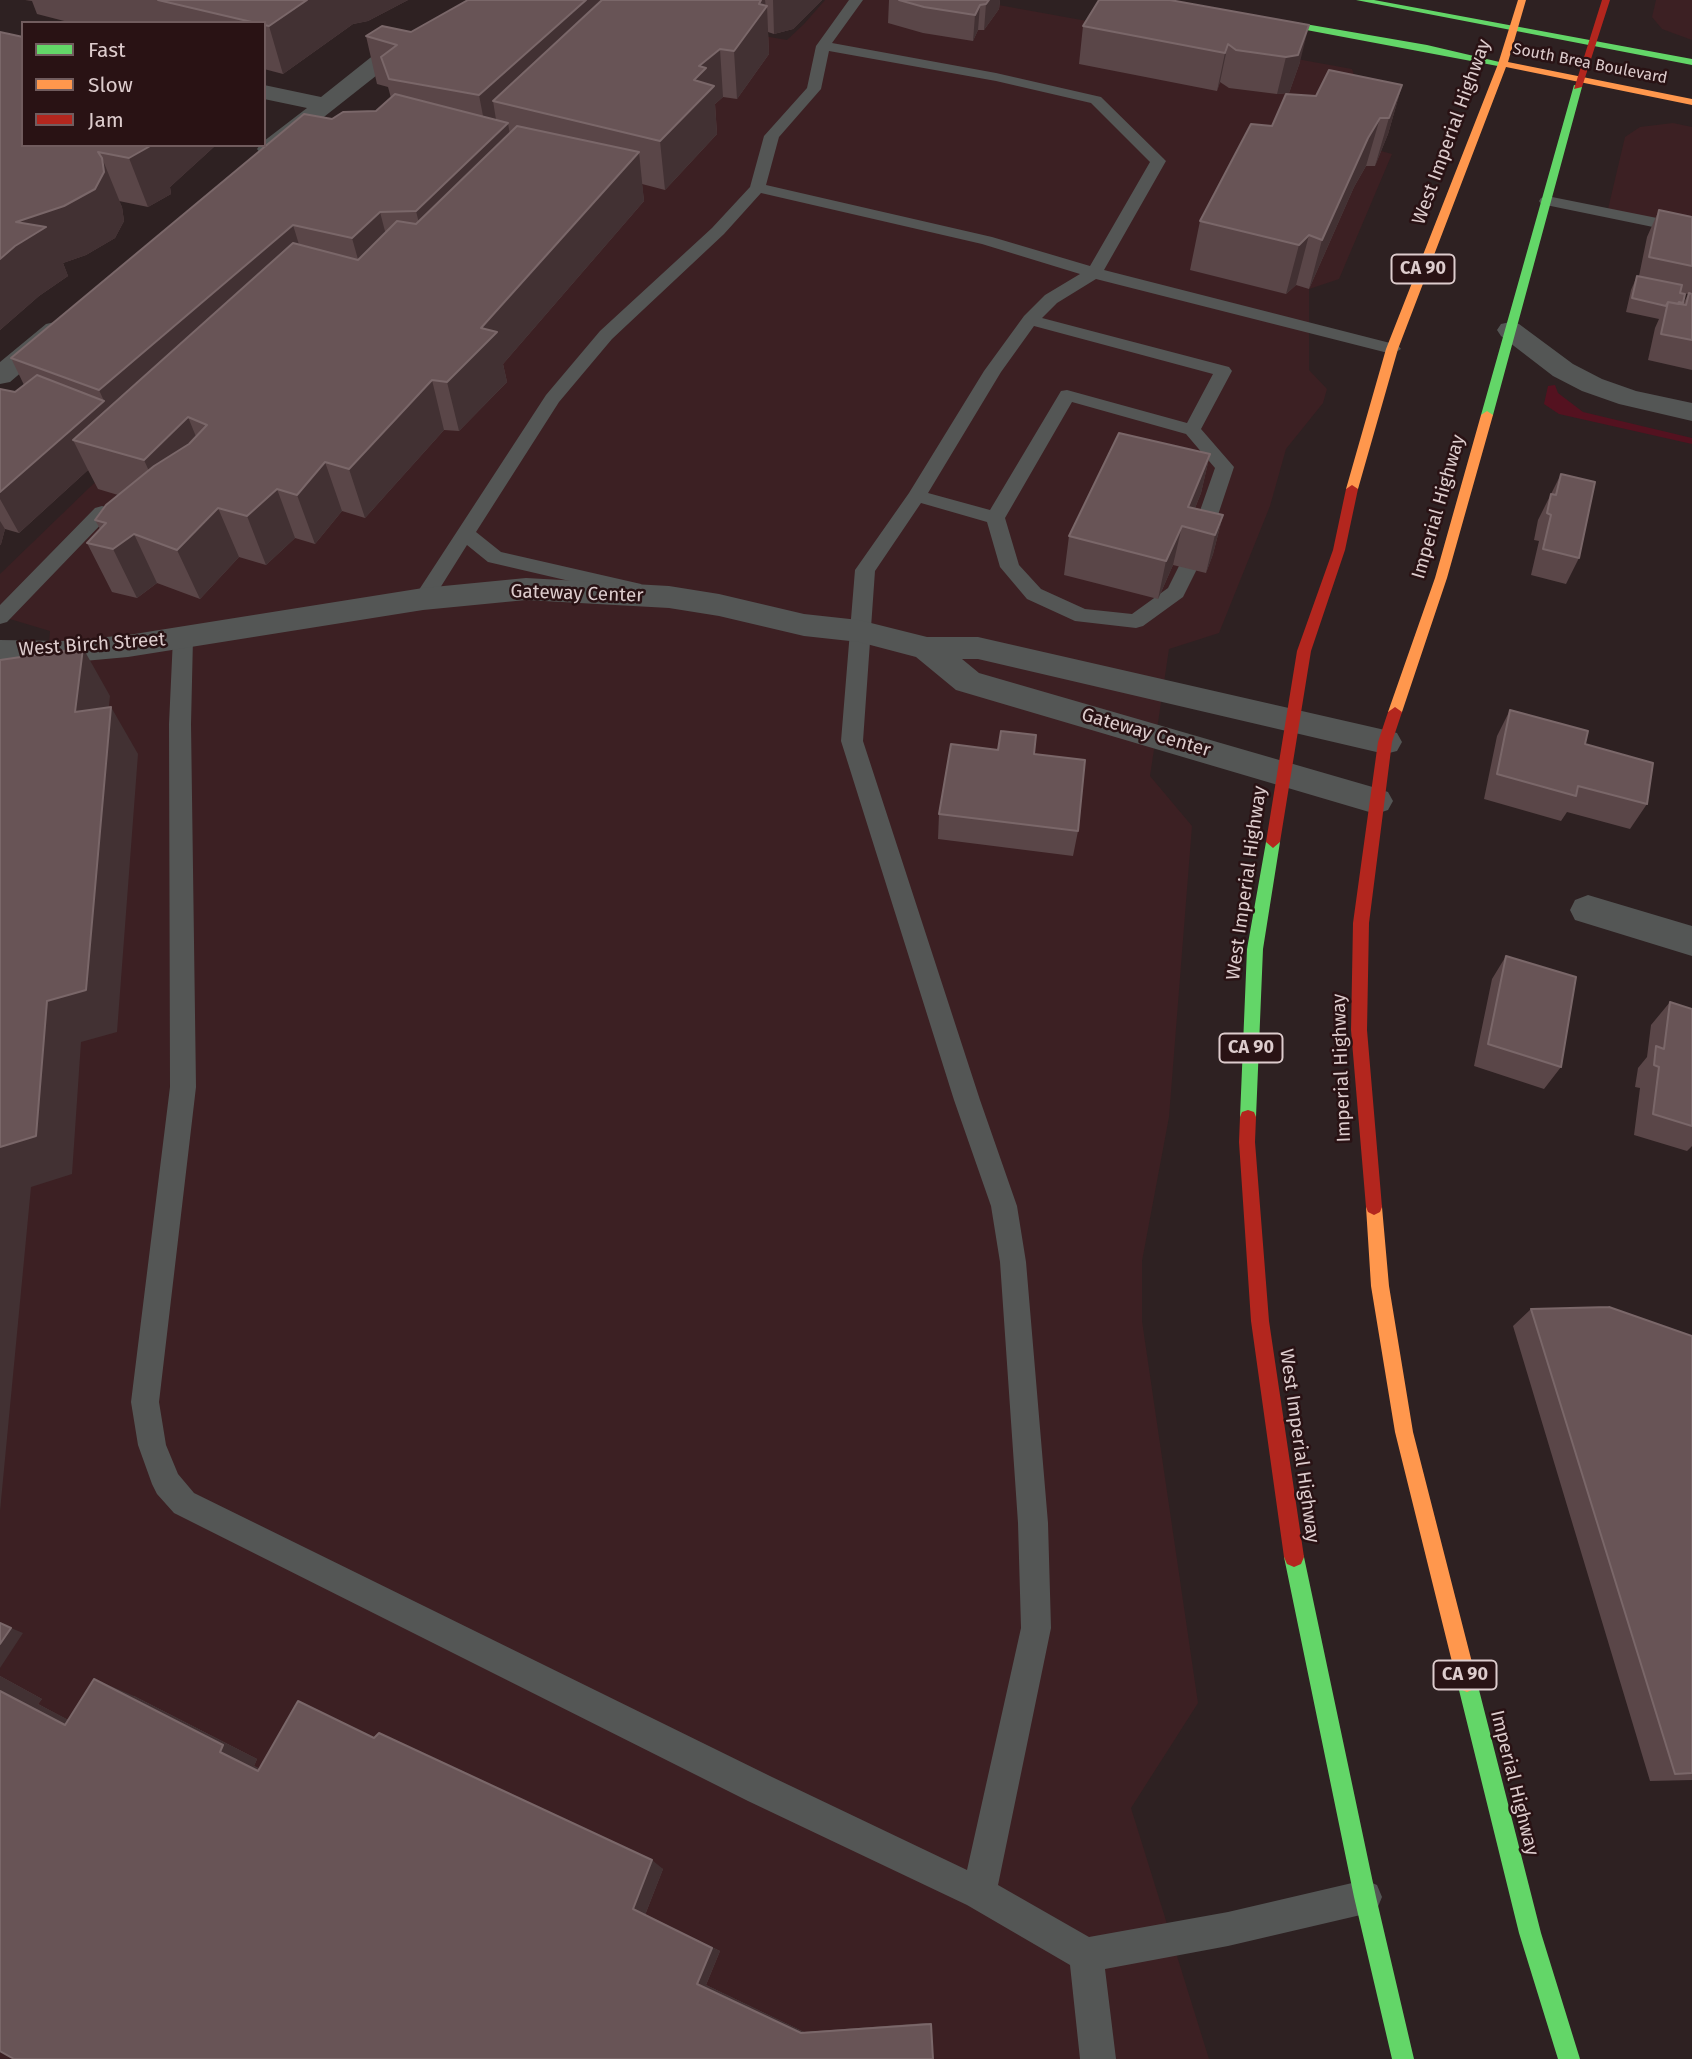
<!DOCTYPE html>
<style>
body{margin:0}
#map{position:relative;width:1692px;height:2059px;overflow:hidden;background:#2e2122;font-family:"Fira Sans",sans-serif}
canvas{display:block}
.legend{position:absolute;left:21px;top:21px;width:245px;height:126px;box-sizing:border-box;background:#291214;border:2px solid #715c5e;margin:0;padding:9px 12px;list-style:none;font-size:21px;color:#ddcccd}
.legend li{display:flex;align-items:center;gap:14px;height:35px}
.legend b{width:35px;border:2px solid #715c5e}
</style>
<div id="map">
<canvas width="1692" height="2059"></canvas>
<ul class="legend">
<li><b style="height:9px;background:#63d668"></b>Fast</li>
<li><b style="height:9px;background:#ff974d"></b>Slow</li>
<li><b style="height:9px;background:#b3261e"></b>Jam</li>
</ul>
</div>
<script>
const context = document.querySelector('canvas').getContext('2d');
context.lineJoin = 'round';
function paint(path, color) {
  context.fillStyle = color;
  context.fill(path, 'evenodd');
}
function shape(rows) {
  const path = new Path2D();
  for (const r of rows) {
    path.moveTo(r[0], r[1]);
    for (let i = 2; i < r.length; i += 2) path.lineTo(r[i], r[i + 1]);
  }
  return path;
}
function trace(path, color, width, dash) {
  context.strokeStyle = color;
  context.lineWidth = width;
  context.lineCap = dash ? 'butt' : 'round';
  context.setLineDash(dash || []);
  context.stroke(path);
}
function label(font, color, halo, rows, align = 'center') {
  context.font = font + ' "Fira Sans",sans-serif';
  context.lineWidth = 5;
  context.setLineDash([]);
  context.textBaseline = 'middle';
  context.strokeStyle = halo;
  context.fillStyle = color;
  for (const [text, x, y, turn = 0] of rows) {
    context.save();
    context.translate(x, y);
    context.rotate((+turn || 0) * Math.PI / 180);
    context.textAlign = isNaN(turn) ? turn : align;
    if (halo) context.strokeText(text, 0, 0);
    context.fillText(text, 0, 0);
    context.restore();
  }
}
paint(shape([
 [825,0,971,0,1352,69,1381,151,1392,154,1339,279,1309,289,1309,370,1327,389,1323,403,1286,449,1270,506,1219,633,1169,649,1150,776,1192,826,1169,1117,1142,1261,1142,1321,1198,1703,1131,1808,1209,2059,0,2059,0,700,45,693,50,631,0,616,0,574,89,488,307,286,636,14,787,40,804,24],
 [1656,0,1692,0,1692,40,1662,29,1652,17],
 [1673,123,1692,127,1692,226,1608,209,1625,137,1640,127]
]), '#3c2023');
paint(shape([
 [1555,385,1558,393,1583,412,1692,438,1692,444,1559,414,1544,404,1548,386]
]), '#541220');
paint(shape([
 [849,0,863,0,832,43,996,73,1101,97,1163,158,1166,161,1104,270,1398,345,1401,349,1392,354,1096,279,1057,303,1042,318,1229,367,1232,371,1201,429,1234,467,1209,542,1206,547,1199,548,1192,547,1189,542,1215,468,1186,434,1072,402,1005,518,1019,565,1041,589,1085,609,1132,614,1168,588,1180,564,1187,562,1194,564,1197,569,1183,597,1143,626,1136,628,1075,621,1027,599,1000,567,987,522,921,503,875,571,863,741,980,1100,1017,1206,1026,1262,1048,1523,1051,1628,998,1885,1089,1937,1228,1912,1365,1880,1377,1885,1382,1897,1377,1909,1365,1914,1228,1946,1105,1969,1116,2059,1080,2059,1070,1965,967,1905,748,1801,174,1513,157,1494,152,1484,138,1445,131,1402,170,1087,169,724,173,638,176,633,183,631,190,633,193,638,191,724,196,1087,159,1402,166,1445,178,1474,194,1493,772,1777,967,1870,1021,1628,1018,1523,1000,1262,991,1206,954,1100,841,741,855,570,909,493,984,371,1024,316,1045,295,1080,274,982,244,761,193,724,234,612,339,559,402,476,532,501,552,641,584,644,589,641,594,634,596,488,562,467,545,430,604,416,604,413,599,546,395,600,331,712,228,750,187,764,136,807,88,816,46,849,0],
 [829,51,996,81,1091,103,1150,162,1090,266,992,237,766,185,779,137,821,89,829,51],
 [1034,326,1213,374,1187,423,1067,390,1061,391,990,510,928,493,1001,372,1034,326],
 [1547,196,1692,225,1692,235,1541,204,1539,201,1541,198,1547,196],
 [102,506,109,508,112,512,109,516,7,622,0,624,0,605,95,508,102,506]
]), '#545655');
paint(shape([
 [467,0,493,0,490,5,391,64,277,154,261,154,257,149,260,145,264,145,264,141,307,108,264,99,264,85,321,97,375,54,467,0],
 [55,322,64,324,68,330,64,336,10,382,0,384,0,362,46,324,55,322],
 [1510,322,1519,324,1573,364,1602,379,1636,391,1692,403,1692,421,1619,404,1582,391,1553,376,1501,336,1497,330,1501,324,1510,322],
 [526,578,669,586,719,594,804,614,859,620,927,637,978,637,1385,730,1397,733,1402,742,1397,751,1385,754,978,659,962,659,979,673,1376,788,1388,792,1393,801,1388,810,1376,814,956,690,916,657,859,642,804,636,719,616,669,608,526,600,423,610,128,657,62,663,0,662,0,640,62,641,128,635,423,588,526,578],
 [1588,895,1692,926,1692,956,1575,920,1570,910,1575,900,1588,895]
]), '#545655');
paint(shape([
 [1147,0,1166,0,1427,45,1508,64,1503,67,1147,0],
 [1356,0,1374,0,1692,59,1692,65,1356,0],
 [1574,85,1582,87,1493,415,1487,419,1483,418,1481,415,1574,85],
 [1273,836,1280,842,1263,949,1256,1117,1254,1122,1248,1124,1242,1122,1240,1117,1247,949,1266,842,1273,836],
 [1294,1547,1301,1550,1304,1557,1376,1897,1414,2059,1392,2059,1354,1897,1284,1557,1287,1550,1294,1547],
 [1467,1672,1474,1675,1477,1682,1541,1933,1580,2059,1558,2059,1519,1933,1457,1682,1460,1675,1467,1672]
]), '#63d668');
paint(shape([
 [1518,0,1526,0,1508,62,1692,99,1692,105,1506,67,1398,349,1358,489,1352,493,1348,492,1346,489,1386,349,1498,64,1518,0],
 [1487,411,1493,415,1447,578,1402,712,1400,715,1390,715,1388,712,1435,578,1481,415,1487,411],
 [1374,1199,1380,1202,1382,1207,1389,1286,1413,1432,1477,1682,1474,1689,1467,1692,1460,1689,1457,1682,1395,1432,1371,1286,1366,1207,1368,1202,1374,1199]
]), '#ff974d');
paint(shape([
 [1602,0,1610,0,1582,87,1574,89,1602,0],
 [1352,485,1358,489,1345,550,1311,651,1280,842,1273,848,1266,842,1297,651,1333,550,1346,489,1352,485],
 [1395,707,1402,712,1392,742,1369,923,1367,1030,1382,1207,1380,1212,1374,1215,1368,1212,1366,1207,1351,1030,1353,923,1378,742,1388,712,1395,707],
 [1248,1110,1254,1112,1256,1117,1255,1142,1269,1321,1304,1557,1301,1564,1294,1567,1287,1564,1284,1557,1251,1321,1239,1142,1240,1117,1242,1112,1248,1110]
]), '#b3261e');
paint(shape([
 [25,0,408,0,368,21,353,24,283,74,264,69,264,23,72,23,37,14,32,1],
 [468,0,822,0,793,29,774,34,768,32,769,54,737,99,723,97,715,104,717,134,665,190,642,184,644,201,503,364,507,382,459,431,444,430,365,518,342,511,315,544,295,538,266,565,239,557,200,599,157,583,137,598,112,592,87,543,100,529,95,520,118,495,98,489,88,470,19,533,5,529,1,544,0,545,0,389,15,392,24,385,11,358,332,119,376,111,391,98,388,87,377,84,366,36,411,32],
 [889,0,1000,0,999,9,984,30,978,30,973,41,923,33,888,23],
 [1170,0,1300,62,1289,93,1277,94,1229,88,1220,82,1217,91,1079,64,1083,26],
 [0,32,216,145,170,187,171,194,148,207,119,201,122,207,124,221,115,238,86,255,63,263,68,276,39,296,0,330],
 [1402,85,1388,134,1375,166,1366,166,1354,187,1309,289,1296,285,1286,294,1190,270,1200,221,1272,126],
 [1659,210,1692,217,1692,370,1648,360,1655,328,1659,319,1626,312,1631,290,1637,276,1639,276,1647,237],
 [1680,293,1688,294,1683,305,1683,303],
 [1210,454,1201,493,1195,508,1223,515,1213,554,1206,573,1173,565,1158,599,1064,575,1069,536],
 [1561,474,1579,558,1566,584,1531,575,1539,541,1534,540,1538,520],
 [1510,710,1585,744,1647,804,1630,829,1567,812,1561,821,1484,799,1497,736],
 [1034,754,1078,831,1073,856,938,839,939,814],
 [1506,956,1561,1067,1544,1089,1474,1066,1492,979],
 [1670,1002,1692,1009,1692,1146,1687,1151,1634,1135,1640,1088,1635,1087,1638,1068,1647,1057,1651,1025],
 [1531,1309,1692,1336,1692,1780,1650,1781,1513,1326],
 [0,1676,42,1699,38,1704,68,1720,134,1696,257,1759,254,1766,260,1769,374,1738,663,1869,645,1915,720,1951,706,1985,804,2032,926,2023,931,2024,933,2059,0,2051]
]), '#5a4648');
paint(shape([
 [307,0,408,0,368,21,353,24,283,74,269,26],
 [586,0,634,0,493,101,498,132,508,123,516,172,428,260,416,211,488,142,479,95],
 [761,0,765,0,766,8,767,6,769,54,737,99,734,51],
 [773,0,822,0,793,29,774,34],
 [989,0,1000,0,999,9,984,30,986,4],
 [980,5,978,30,973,41,975,15],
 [1309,25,1300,62,1289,93,1277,94,1286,57],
 [1228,44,1220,82,1217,91,1225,53],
 [720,49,723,97,715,104,717,134,665,190,660,141,699,66],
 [1402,85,1388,134,1375,166,1389,118],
 [1380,118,1366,166,1354,187,1309,289,1322,240,1368,138],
 [152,145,216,145,170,187,171,194,148,207,129,158],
 [639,152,644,201,503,364,507,382,459,431,447,382,481,328],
 [102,158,122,207,124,221,115,238,86,255,63,263,68,276,39,296,0,330,0,259,16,222],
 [380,212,393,262,366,288,352,238],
 [293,225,308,274,73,440,88,470,19,533,0,499,0,492,104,401,99,390],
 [1309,235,1296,285,1286,294,1299,245],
 [432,380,444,430,365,518,349,469],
 [188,417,208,466,166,509,144,460],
 [1210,454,1201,493,1187,528,1188,507],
 [325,462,342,511,315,544,297,495],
 [277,489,295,538,266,565,247,516],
 [218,508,239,557,200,599,177,550],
 [1223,515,1213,554,1206,573,1215,535],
 [0,521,5,529,1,544,0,545],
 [1182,526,1173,565,1158,599,1166,561],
 [134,534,157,583,137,598,113,549],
 [83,648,110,696,103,759,75,712],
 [111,707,138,754,117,1032,81,1042,72,1174,31,1187,0,1511,0,1147,47,1001],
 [11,1628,23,1633,0,1668,0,1644],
 [0,1676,42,1699,38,1704,107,1740,65,1725,0,1691],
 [94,1679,134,1696,257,1759,254,1766,290,1784,258,1771,220,1752],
 [652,1860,663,1869,645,1915,720,1951,706,1985,804,2032,801,2033,697,1984,633,1909]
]), '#423133');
const building = shape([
 [158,0,307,0,269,26,264,25,264,23,256,23,158,0],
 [468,0,586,0,479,95,389,79,381,57,397,45,366,36,382,26,411,32,468,0],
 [602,0,761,0,759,4,767,6,734,51,720,49,699,66,706,68,694,80,714,86,660,141,493,101,602,0],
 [899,0,989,0,986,4,980,5,975,15,924,7,899,0],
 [1099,0,1170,0,1309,25,1298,55,1286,57,1236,50,1228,44,1225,53,1083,26,1099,0],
 [0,32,23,37,23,145,152,145,129,158,98,152,102,158,104,172,95,189,64,206,16,222,46,227,15,246,0,259,0,32],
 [1329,70,1402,85,1389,118,1380,118,1368,138,1322,240,1309,235,1299,245,1200,221,1251,124,1272,126,1286,94,1316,96,1329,70],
 [395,94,508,123,416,211,380,212,352,238,293,225,99,390,11,358,304,114,332,119,343,112,376,111,395,94],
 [517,126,639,152,481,328,497,332,447,382,432,380,349,469,325,462,297,495,277,489,247,516,218,508,177,550,134,534,113,549,87,543,106,523,95,520,106,505,154,466,189,444,207,425,188,417,144,460,73,440,293,243,358,260,397,221,416,224,517,126],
 [1659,210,1692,217,1692,266,1649,257,1659,210],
 [1637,276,1682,285,1680,293,1685,294,1683,303,1679,302,1678,304,1668,302,1666,306,1632,298,1637,276],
 [1689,293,1692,294,1692,340,1661,334,1668,302,1686,305,1689,293],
 [37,375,104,401,0,492,0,389,15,392,37,375],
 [1119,433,1210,454,1188,507,1223,515,1215,535,1182,526,1166,561,1069,536,1119,433],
 [1561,474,1595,482,1579,558,1543,549,1551,515,1547,513,1551,494,1556,495,1561,474],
 [83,648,75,712,111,707,86,990,47,1001,36,1136,0,1147,0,660,83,648],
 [1510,710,1588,731,1585,744,1653,763,1647,804,1578,786,1576,796,1497,774,1510,710],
 [1001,731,1036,735,1034,754,1085,760,1078,831,939,814,951,744,998,750,1001,731],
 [1506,956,1576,977,1561,1067,1488,1044,1506,956],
 [1670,1002,1692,1009,1692,1126,1653,1114,1659,1067,1654,1065,1656,1046,1664,1049,1670,1002],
 [1609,1307,1692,1336,1692,1773,1675,1774,1531,1309,1609,1307],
 [0,1623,11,1628,0,1644,0,1623],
 [94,1679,223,1745,220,1752,258,1771,298,1701,374,1738,379,1733,652,1860,633,1909,712,1948,697,1984,801,2033,931,2024,933,2059,14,2059,0,2051,0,1691,65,1725,94,1679]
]);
paint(building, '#685456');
trace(building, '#7a6769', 2);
label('16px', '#ddcccd', '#291214', [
 ["South Brea Boulevard",1590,64,11]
]);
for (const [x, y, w] of [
 [1423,269,63],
 [1251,1048,63],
 [1465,1675,63]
]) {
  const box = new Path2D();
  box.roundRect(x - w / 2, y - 14.5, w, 29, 5);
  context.fillStyle = '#291214';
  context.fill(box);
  trace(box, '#ddcccd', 2);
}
label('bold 18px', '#ddcccd', null, [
 ["CA 90",1423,269],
 ["CA 90",1251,1048],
 ["CA 90",1465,1675]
]);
label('19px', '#ddcccd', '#291214', [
 ["West Imperial Highway",1452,132,-70],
 ["Imperial Highway",1439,507,-74],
 ["Gateway Center",577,594,2],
 ["West Birch Street",92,645,-4],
 ["Gateway Center",1146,733,16],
 ["West Imperial Highway",1247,883,-82],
 ["Imperial Highway",1342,1068,-92],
 ["West Imperial Highway",1299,1446,82],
 ["Imperial Highway",1514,1783,76]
]);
</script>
